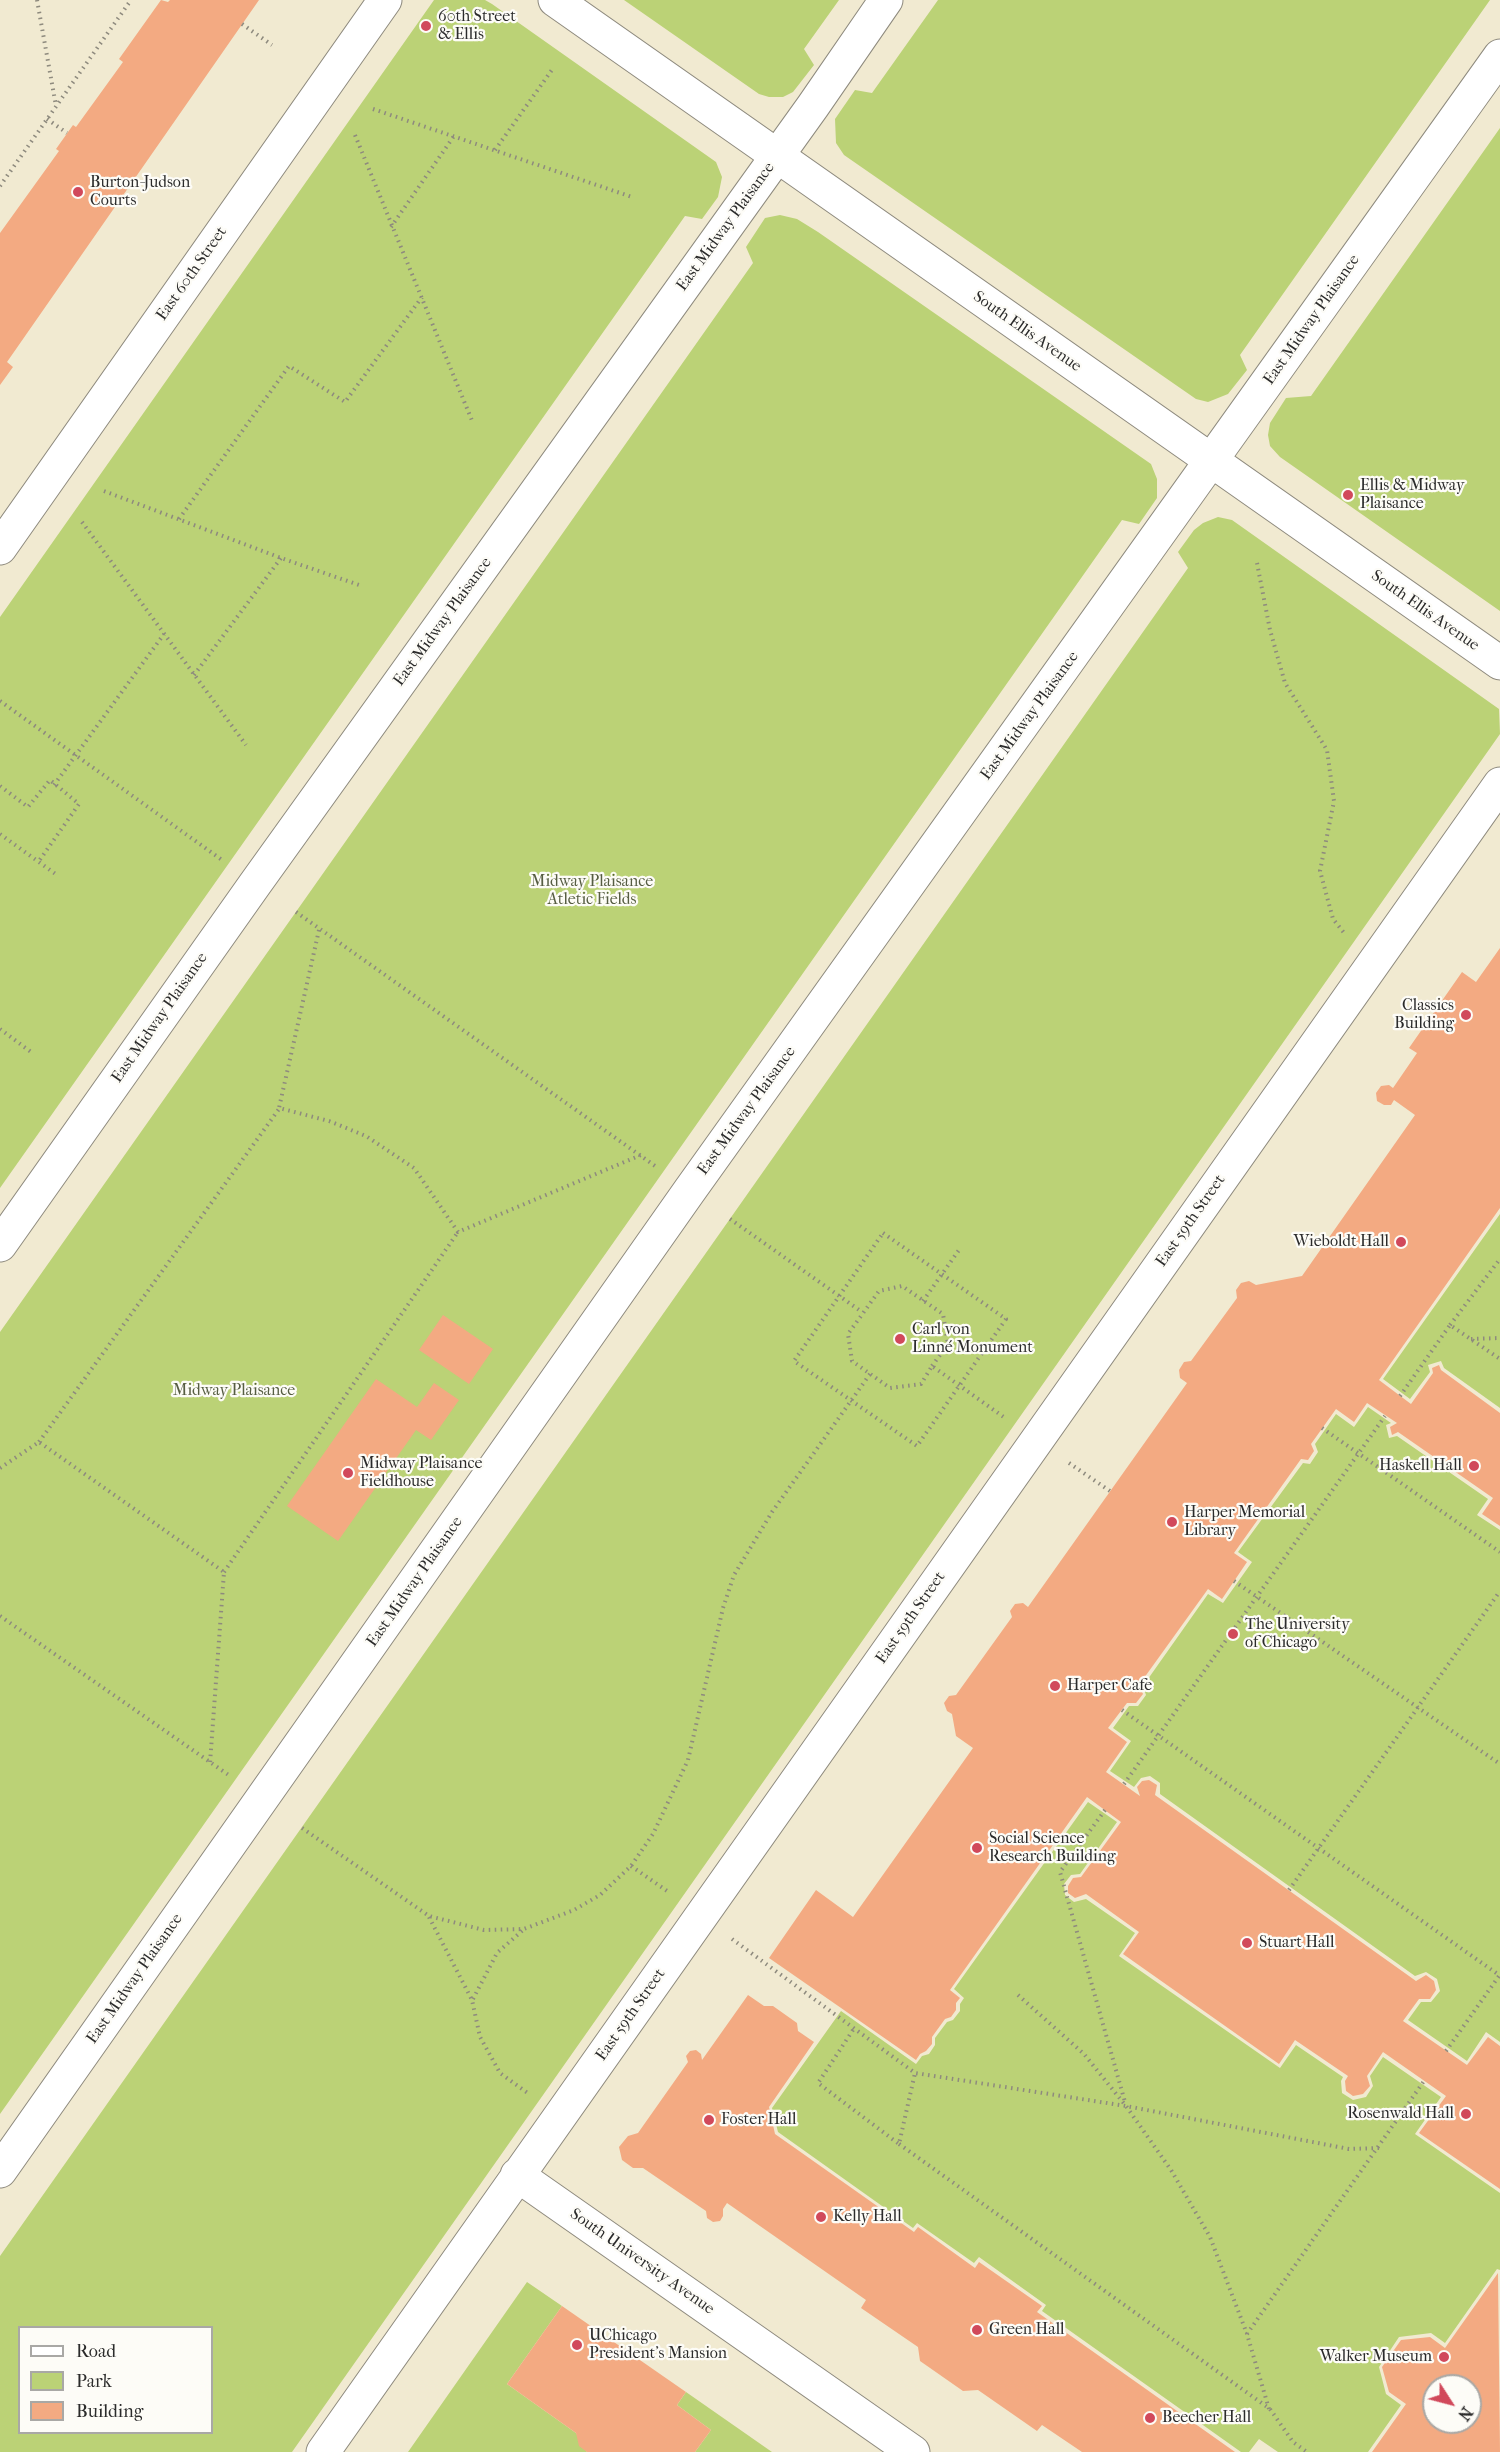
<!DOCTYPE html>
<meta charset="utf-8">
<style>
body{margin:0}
#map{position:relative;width:1500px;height:2452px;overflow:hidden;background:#f1ead1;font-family:"IM FELL French Canon",serif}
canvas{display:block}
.legend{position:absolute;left:18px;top:2326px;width:195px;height:108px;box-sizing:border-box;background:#fdfcf7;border:2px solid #a9a8a5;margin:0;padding:8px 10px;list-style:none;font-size:18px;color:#2b2b2b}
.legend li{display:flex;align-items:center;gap:12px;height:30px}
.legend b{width:30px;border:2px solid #a9a8a5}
.north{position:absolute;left:1422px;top:2374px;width:60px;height:60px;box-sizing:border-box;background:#fdfcf7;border:2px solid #a9a8a5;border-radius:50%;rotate:126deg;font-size:16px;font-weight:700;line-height:24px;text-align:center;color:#2b2b2b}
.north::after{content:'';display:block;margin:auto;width:21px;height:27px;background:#d1495b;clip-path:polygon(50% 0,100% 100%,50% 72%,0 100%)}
</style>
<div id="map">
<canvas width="1500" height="2452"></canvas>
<ul class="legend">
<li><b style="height:8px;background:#fff"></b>Road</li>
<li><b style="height:16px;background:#bbd276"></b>Park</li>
<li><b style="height:16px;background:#f3aa82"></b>Building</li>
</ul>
<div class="north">N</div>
</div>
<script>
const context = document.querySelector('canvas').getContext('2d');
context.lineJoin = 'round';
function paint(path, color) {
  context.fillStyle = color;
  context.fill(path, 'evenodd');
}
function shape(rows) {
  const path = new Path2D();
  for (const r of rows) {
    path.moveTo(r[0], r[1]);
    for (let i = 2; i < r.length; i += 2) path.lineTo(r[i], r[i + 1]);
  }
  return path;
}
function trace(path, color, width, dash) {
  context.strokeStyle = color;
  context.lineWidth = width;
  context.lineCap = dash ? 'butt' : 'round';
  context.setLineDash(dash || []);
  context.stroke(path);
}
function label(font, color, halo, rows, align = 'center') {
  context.font = font + ' "IM FELL French Canon",serif';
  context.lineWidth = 4.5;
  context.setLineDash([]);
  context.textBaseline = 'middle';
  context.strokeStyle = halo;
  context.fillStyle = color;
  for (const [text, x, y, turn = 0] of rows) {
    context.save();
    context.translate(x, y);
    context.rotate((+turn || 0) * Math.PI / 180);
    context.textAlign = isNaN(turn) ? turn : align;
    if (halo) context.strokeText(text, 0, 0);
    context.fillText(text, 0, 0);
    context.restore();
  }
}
paint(shape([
 [434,0,485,0,492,4,716,162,722,177,718,197,702,219,685,216,0,1188,0,617],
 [624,0,839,0,804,49,814,65,793,92,783,97,769,97,759,94],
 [938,0,1490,0,1240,355,1247,370,1228,394,1208,402,1196,399,844,155,836,143,835,119,855,90,872,93],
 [1500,128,1500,611,1280,457,1270,446,1268,435,1270,423,1286,398,1311,396],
 [780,215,797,219,818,232,1151,464,1157,479,1157,498,1139,524,1122,520,0,2114,0,1332,753,263,746,247,765,218],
 [1218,517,1232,520,1499,709,1500,734,292,2452,0,2452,0,2256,1188,568,1178,552,1194,530,1203,523],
 [20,2328,212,2328,212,2432,20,2432],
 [1500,1214,1500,1408,1444,1368,1441,1361,1428,1365,1430,1372,1410,1399,1383,1379],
 [1368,1407,1391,1423,1386,1425,1389,1438,1397,1436,1488,1499,1477,1515,1500,1530,1500,2042,1486,2032,1467,2061,1408,2020,1421,2002,1431,2002,1440,1991,1437,1979,1426,1972,1415,1976,1160,1794,1160,1783,1150,1776,1141,1778,1134,1787,1110,1771,1131,1741,1113,1728,1129,1706,1138,1706,1146,1695,1143,1686,1208,1594,1223,1603,1252,1562,1238,1552,1303,1463,1310,1464,1318,1452,1315,1444,1336,1414,1354,1427],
 [1088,1802,1117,1822,1080,1874,1071,1875,1064,1884,1065,1895,1074,1902,1086,1899,1135,1933,1119,1956,1280,2068,1296,2045,1343,2077,1341,2081,1342,2093,1353,2100,1366,2097,1373,2086,1370,2076,1383,2057,1441,2097,1415,2134,1500,2193,1500,2270,1497,2269,1445,2343,1431,2333,1399,2337,1379,2367,1386,2394,1401,2405,1368,2452,1278,2452,1259,2439,1249,2452,1241,2452,1042,2311,1046,2305,979,2257,974,2263,917,2223,913,2228,778,2132,772,2108,841,2011,916,2064,922,2056,929,2054,935,2045,935,2038,947,2022,953,2020,960,2011,960,2004,964,1998,954,1989],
 [527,2282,562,2306,507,2384,576,2433,587,2452,408,2452],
 [686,2392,772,2452,695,2452,711,2430,677,2405]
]), '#bbd276');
paint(shape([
 [161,0,168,2,170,0,259,0,7,362,13,367,0,385,0,233,59,151,56,149,73,125,76,127,123,62,119,59],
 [1500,948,1500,1208,1379,1380,1411,1404,1433,1373,1432,1368,1439,1365,1441,1370,1500,1413,1500,1526,1482,1514,1493,1498,1398,1432,1392,1435,1390,1427,1397,1423,1367,1403,1354,1422,1336,1409,1311,1444,1314,1451,1308,1460,1301,1459,1234,1553,1247,1562,1222,1599,1208,1589,1139,1685,1143,1694,1136,1703,1127,1703,1108,1728,1127,1742,1106,1772,1140,1796,1137,1787,1142,1781,1149,1780,1157,1785,1155,1795,1416,1981,1426,1975,1434,1981,1436,1990,1430,1999,1419,1999,1403,2021,1467,2065,1488,2037,1500,2046,1500,2189,1419,2133,1446,2096,1383,2052,1367,2076,1370,2086,1363,2094,1353,2096,1346,2091,1345,2081,1348,2076,1295,2040,1279,2064,1123,1954,1139,1932,1086,1894,1075,1898,1068,1893,1068,1886,1073,1878,1081,1877,1121,1822,1087,1797,950,1990,960,1998,956,2003,956,2010,951,2017,945,2019,932,2037,932,2044,926,2051,920,2054,916,2060,769,1958,816,1890,853,1917,973,1748,956,1736,952,1714,947,1711,944,1703,949,1696,956,1695,1012,1617,1010,1611,1015,1604,1023,1603,1028,1607,1187,1383,1180,1378,1179,1370,1184,1362,1191,1361,1237,1298,1236,1290,1241,1283,1249,1281,1256,1285,1302,1276,1415,1115,1394,1100,1391,1105,1384,1105,1377,1101,1376,1093,1381,1086,1389,1085,1393,1088,1417,1053,1409,1048,1462,972,1476,982],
 [443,1315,493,1349,469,1384,419,1350],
 [376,1379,417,1407,434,1383,459,1400,431,1440,416,1430,338,1541,287,1506],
 [748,1995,764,2006,773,2006,797,2023,798,2031,814,2042,769,2107,775,2134,914,2232,918,2227,975,2268,979,2262,1042,2306,1037,2312,1235,2452,1082,2452,1042,2425,1037,2431,978,2390,963,2391,920,2361,918,2347,861,2308,866,2300,727,2203,723,2209,723,2216,720,2221,713,2222,707,2218,706,2211,643,2168,633,2168,622,2160,619,2147,628,2136,638,2133,688,2062,686,2056,690,2051,696,2050,701,2054,702,2060],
 [1498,2273,1500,2452,1372,2452,1406,2404,1389,2392,1382,2367,1401,2340,1430,2337,1445,2348],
 [1434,2386,1470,2386,1470,2422,1434,2422],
 [562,2306,686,2392,677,2405,711,2430,695,2452,587,2452,579,2446,576,2433,507,2384]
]), '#f3aa82');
const minor = shape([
 [555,0,1500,663],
 [0,548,385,0],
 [0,1245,255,884,813,106,886,0],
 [0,2171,690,1190,1500,56],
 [517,2175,913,2452],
 [323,2452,1500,784]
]);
trace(minor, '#8e8a7e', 35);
trace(shape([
 [37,0,56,106],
 [242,24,272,45],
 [373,109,632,197],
 [47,119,67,133],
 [355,135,473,423],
 [495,150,554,67],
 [0,186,131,0],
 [391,227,454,136],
 [104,491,281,558,359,585],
 [179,519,289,366,345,402,422,297],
 [82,522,246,745],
 [1257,563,1270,630,1285,683,1327,750,1334,801,1320,871,1333,919,1345,934],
 [194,675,281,558],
 [0,701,222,860],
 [54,785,164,634],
 [0,786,28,807,50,780,79,804,39,861],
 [0,834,57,875],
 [296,912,658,1168],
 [319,930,279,1108,329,1121,366,1136,414,1168,458,1232,641,1155],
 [0,1029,31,1052],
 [730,1219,862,1312],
 [883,1233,1006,1319,917,1446,794,1361,883,1233],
 [923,1301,959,1250],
 [1450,1325,1500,1259],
 [1471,1339,1500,1338],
 [932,1366,948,1344,943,1314,902,1286,879,1291,848,1334,852,1361,890,1388,921,1384,932,1366,1005,1418],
 [1400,1396,1450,1325,1500,1359],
 [1322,1428,1500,1552],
 [39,1442,279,1109],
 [1069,1463,1110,1491],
 [0,1468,39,1442,224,1572,210,1763],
 [224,1572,458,1232],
 [1234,1581,1500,1764],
 [0,1616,230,1776],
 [1122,1710,1499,1975],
 [1124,1784,1385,1416],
 [1105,1810,1060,1872,1125,2102],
 [302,1828,429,1916,484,1930,524,1929,574,1910,600,1895,631,1866,653,1834,688,1760,723,1608,734,1575,772,1512,870,1374],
 [631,1866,670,1893],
 [1289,1890,1500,1591],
 [429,1917,472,2000,480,2037,500,2073,529,2094],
 [732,1939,915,2073,1126,2106,1349,2149,1379,2148],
 [1018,1995,1084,2054,1126,2106,1171,2170,1210,2237,1247,2334],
 [473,1999,497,1953,524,1929],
 [853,2030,818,2083,899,2144,915,2073],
 [1446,2051,1499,1976],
 [899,2144,1270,2409,1293,2442,1307,2452],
 [1269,2409,1247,2334,1424,2081]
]), '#8e8a7e', 4, [1.5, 4.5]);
trace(minor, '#fff', 33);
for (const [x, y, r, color] of [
 [426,26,6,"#d1495b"],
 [78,192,6,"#d1495b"],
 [1348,495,6,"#d1495b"],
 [1466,1015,6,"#d1495b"],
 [1401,1242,6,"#d1495b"],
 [900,1339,6,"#d1495b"],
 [1474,1466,6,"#d1495b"],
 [348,1473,6,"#d1495b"],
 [1172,1522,6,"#d1495b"],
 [1233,1634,6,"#d1495b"],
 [1055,1686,6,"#d1495b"],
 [977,1848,6,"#d1495b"],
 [1247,1943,6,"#d1495b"],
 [1466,2114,6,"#d1495b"],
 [709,2120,6,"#d1495b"],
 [821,2217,6,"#d1495b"],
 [977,2330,6,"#d1495b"],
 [577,2345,6,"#d1495b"],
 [1444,2357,6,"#d1495b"],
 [1150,2418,6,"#d1495b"]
]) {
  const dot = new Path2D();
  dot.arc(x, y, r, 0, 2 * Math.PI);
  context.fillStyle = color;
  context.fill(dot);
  trace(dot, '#fdfcf7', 2);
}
label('16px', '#2b2b2b', '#fdfcf7', [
 ["60th Street",438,17],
 ["& Ellis",438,35],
 ["Burton-Judson",90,183],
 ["Courts",90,201],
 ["Ellis & Midway",1360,486],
 ["Plaisance",1360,504],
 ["Classics",1454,1006,"right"],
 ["Building",1454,1024,"right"],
 ["Wieboldt Hall",1389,1242,"right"],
 ["Carl von",912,1330],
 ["Linné Monument",912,1348],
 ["Midway Plaisance",360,1464],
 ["Fieldhouse",360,1482],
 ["Haskell Hall",1462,1466,"right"],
 ["Harper Memorial",1184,1513],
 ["Library",1184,1531],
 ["The University",1245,1625],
 ["of Chicago",1245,1643],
 ["Harper Cafe",1067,1686],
 ["Social Science",989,1839],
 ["Research Building",989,1857],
 ["Stuart Hall",1259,1943],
 ["Rosenwald Hall",1454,2114,"right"],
 ["Foster Hall",721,2120],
 ["Kelly Hall",833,2217],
 ["Green Hall",989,2330],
 ["UChicago",589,2336],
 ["President's Mansion",589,2354],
 ["Walker Museum",1432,2357,"right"],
 ["Beecher Hall",1162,2418]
], 'left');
label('16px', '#2b2b2b', '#fdfcf7', [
 ["East Midway Plaisance",726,227,-54],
 ["East 60th Street",192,274,-55],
 ["East Midway Plaisance",1312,320,-55],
 ["South Ellis Avenue",1027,332,35],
 ["South Ellis Avenue",1425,611,35],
 ["East Midway Plaisance",443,622,-54],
 ["East Midway Plaisance",1030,716,-54],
 ["East Midway Plaisance",160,1018,-55],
 ["East Midway Plaisance",747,1111,-54],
 ["East 59th Street",1191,1221,-55],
 ["East Midway Plaisance",415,1582,-55],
 ["East 59th Street",911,1618,-55],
 ["East Midway Plaisance",135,1979,-55],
 ["East 59th Street",631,2015,-55],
 ["South University Avenue",642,2262,35]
]);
label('16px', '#565d42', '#fdfcf7', [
 ["Midway Plaisance",592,882],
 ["Atletic Fields",592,900],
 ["Midway Plaisance",234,1391]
]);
</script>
